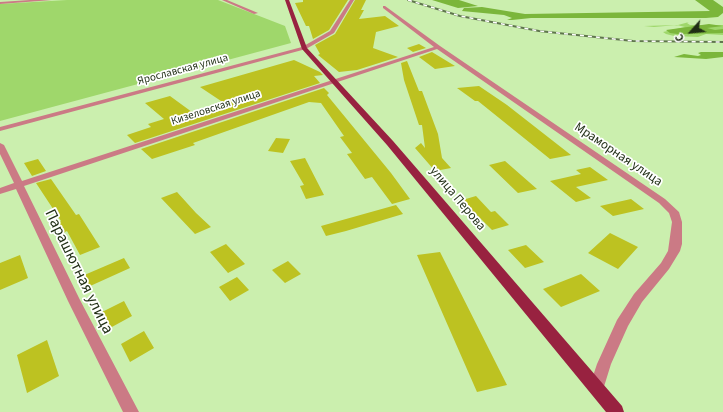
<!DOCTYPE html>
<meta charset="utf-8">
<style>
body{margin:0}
#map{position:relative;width:723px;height:412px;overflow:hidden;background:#cbefae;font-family:"Source Sans 3",sans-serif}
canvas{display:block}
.north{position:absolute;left:671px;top:12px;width:40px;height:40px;-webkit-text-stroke:3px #fff;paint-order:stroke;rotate:243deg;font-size:11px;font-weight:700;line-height:16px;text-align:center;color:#1f2d14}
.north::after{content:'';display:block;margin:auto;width:14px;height:18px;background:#1f2d14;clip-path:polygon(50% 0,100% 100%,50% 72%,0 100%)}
</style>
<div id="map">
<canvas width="723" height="412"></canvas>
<div class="north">С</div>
</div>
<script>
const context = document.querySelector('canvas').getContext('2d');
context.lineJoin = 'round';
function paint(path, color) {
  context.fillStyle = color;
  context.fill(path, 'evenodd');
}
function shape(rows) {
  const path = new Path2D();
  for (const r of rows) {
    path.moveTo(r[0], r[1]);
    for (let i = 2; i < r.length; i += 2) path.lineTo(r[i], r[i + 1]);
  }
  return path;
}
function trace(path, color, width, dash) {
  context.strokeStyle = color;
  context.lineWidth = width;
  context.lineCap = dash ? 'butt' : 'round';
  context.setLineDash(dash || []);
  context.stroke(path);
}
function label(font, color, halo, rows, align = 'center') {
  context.font = font + ' "Source Sans 3",sans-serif';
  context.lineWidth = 3.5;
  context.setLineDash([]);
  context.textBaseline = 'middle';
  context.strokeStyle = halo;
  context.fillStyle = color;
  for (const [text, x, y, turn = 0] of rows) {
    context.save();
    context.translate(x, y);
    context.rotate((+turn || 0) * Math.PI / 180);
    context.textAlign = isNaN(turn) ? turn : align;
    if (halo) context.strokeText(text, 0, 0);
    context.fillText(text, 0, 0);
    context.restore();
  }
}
paint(shape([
 [67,0,218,0,285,26,291,43,0,121,0,4],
 [689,22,687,23,690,25,723,25,723,35,706,34,698,37,674,36,666,34,663,32,685,27,677,25,654,27,644,26,678,25]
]), '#9fd76b');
paint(shape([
 [432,0,459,0,478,6,458,8],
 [695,0,713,0,723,7,723,13,718,17,706,18,531,18,512,20,507,20,512,18,504,15,462,11,464,8,482,7,525,14,710,11],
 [709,24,723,26,707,28,715,30,723,29,723,33,684,34,685,35,670,33,666,30],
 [701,52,723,52,723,57,706,59,674,57,684,54,698,56,701,55,698,53]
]), '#7bb63b');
paint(shape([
 [303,0,348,0,329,30,313,39,309,26,306,26,295,3,303,2],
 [355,0,366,0,361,10,364,10,359,19,385,16,399,26,376,32,373,48,398,57,357,70,339,72,318,55,320,54,315,45,335,34],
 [419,44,426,48,413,52,407,48],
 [432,52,455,66,435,69,419,57],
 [294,60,320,72,323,75,314,76,320,83,135,143,127,135,151,127,148,124,164,119,145,103,170,96,196,115,227,105,200,87],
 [407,61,419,91,422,91,438,134,442,158,451,168,435,171,415,148,421,143,425,148,422,125,419,125,404,80,401,63],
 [479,86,507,105,571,155,550,159,478,101,475,101,457,88],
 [324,88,329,93,327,95,391,173,410,199,392,204,372,177,365,179,347,154,352,153,340,137,344,136,321,103,309,102,193,143,195,145,152,159,141,149],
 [276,138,290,139,283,153,268,151],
 [305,158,324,195,306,199,300,186,304,185,290,161],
 [38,159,46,171,32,176,24,163],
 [505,161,537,189,518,193,489,165],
 [590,167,608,180,576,187,591,198,576,202,550,181,581,174,576,170],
 [51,179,76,215,79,214,100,247,80,255,67,231,63,233,57,222,61,221,36,183],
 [177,192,196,213,211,227,195,234,161,198],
 [476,196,491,212,495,211,509,225,492,230,475,213,472,214,459,201],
 [631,199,644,209,613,216,600,206],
 [396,205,403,214,346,231,326,236,321,226],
 [610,233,638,247,618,269,588,253],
 [226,244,245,264,228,273,210,252],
 [526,245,544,262,525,268,508,250],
 [440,252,507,385,477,392,417,255],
 [20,255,28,278,0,290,0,263],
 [124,258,130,268,88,287,82,276],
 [288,261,301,274,285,283,272,270],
 [581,274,600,291,561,307,543,289],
 [237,277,249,290,230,301,219,287],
 [124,301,132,316,110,328,102,312],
 [144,331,154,348,130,362,121,344],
 [47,340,59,376,27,393,17,355]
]), '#bdc221');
paint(shape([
 [30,0,52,0,0,4,0,2,30,0],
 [222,0,227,0,258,13,254,14,222,0],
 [350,0,354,0,334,33,306,49,0,131,0,127,302,47,330,31,350,0],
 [383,6,385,6,440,46,665,199,679,212,682,222,682,244,680,251,669,269,642,302,628,326,611,364,602,393,597,395,592,393,589,388,597,364,617,320,634,294,661,263,668,251,672,222,669,213,659,203,437,49,24,186,80,300,139,412,123,412,68,301,16,189,0,194,0,188,14,183,0,154,0,143,4,145,22,181,434,47,383,8,383,6]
]), '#cb7a85');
paint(shape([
 [285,0,289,0,307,48,393,141,622,406,624,412,606,412,387,145,302,49,285,0]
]), '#982240');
const rail = shape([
 [408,0,460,16,539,31,633,41,723,42]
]);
trace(rail, '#5f754d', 2);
trace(rail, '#fff', 1.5, [4]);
label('11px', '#1f2d14', '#fff', [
 ["Ярославская улица",183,70,-15],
 ["Кизеловская улица",216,108,-18]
]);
label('13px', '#1f2d14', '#fff', [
 ["Мраморная улица",618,155,34],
 ["улица Перова",457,199,50]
]);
label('16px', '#1f2d14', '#fff', [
 ["Парашютная улица",78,272,64]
]);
</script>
